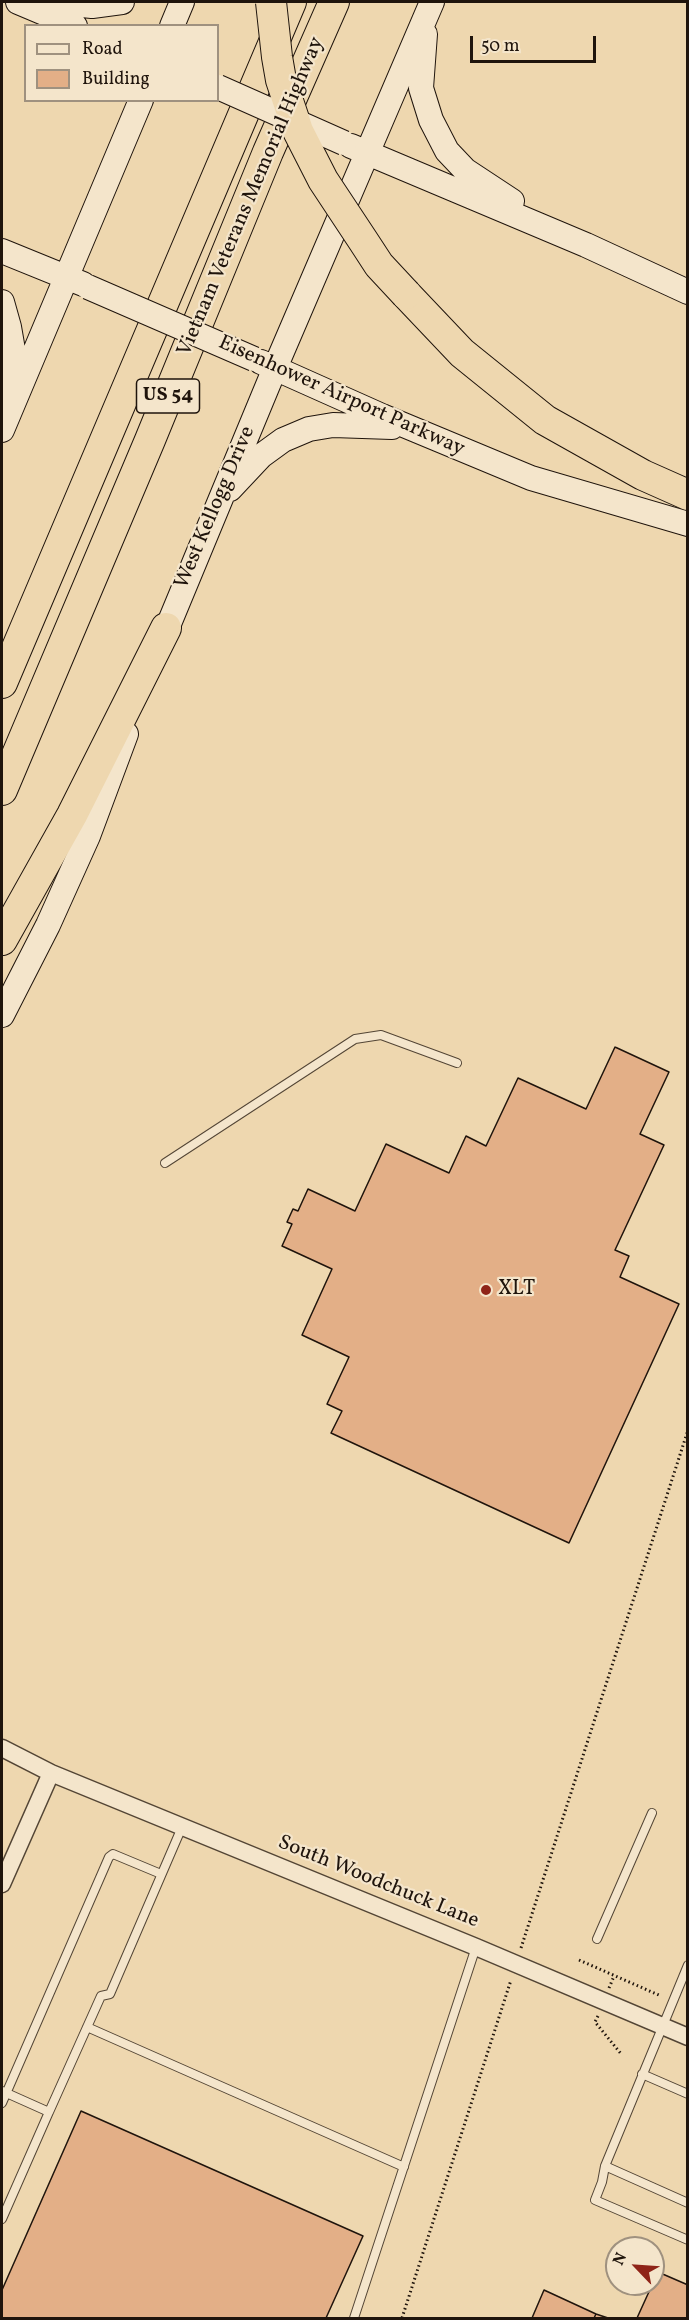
<!DOCTYPE html>
<style>
body{margin:0}
#map{position:relative;width:689px;height:2320px;overflow:hidden;background:#eed7af;font-family:Vollkorn,serif}
canvas{display:block}
.frame{position:absolute;inset:0;border:3px solid #1f140c;pointer-events:none}
.legend{position:absolute;left:24px;top:24px;width:195px;height:78px;box-sizing:border-box;background:#f4e5cb;border:2px solid #9f917f;margin:0;padding:8px 10px;list-style:none;font-size:18px;color:#1f140c}
.legend li{display:flex;align-items:center;gap:12px;height:30px}
.legend b{width:30px;border:2px solid #9f917f}
.north{position:absolute;left:605px;top:2236px;width:60px;height:60px;box-sizing:border-box;background:#f4e5cb;border:2px solid #9f917f;border-radius:50%;rotate:295deg;font-size:16px;font-weight:700;line-height:24px;text-align:center;color:#1f140c}
.north::after{content:'';display:block;margin:auto;width:21px;height:27px;background:#8f2418;clip-path:polygon(50% 0,100% 100%,50% 72%,0 100%)}
.scale{position:absolute;left:470px;top:36px;width:126px;height:27px;box-sizing:border-box;border:3px solid #1f140c;border-top:0;padding-left:8px;font-size:18px;line-height:21px;white-space:nowrap;color:#1f140c;-webkit-text-stroke:4px #f4e5cb;paint-order:stroke}
</style>
<div id="map">
<canvas width="689" height="2320"></canvas>
<div class="frame"></div>
<ul class="legend">
<li><b style="height:8px;background:#f4e5cb"></b>Road</li>
<li><b style="height:16px;background:#e3af87"></b>Building</li>
</ul>
<div class="north">N</div>
<div class="scale">50 m</div>
</div>
<script>
const context = document.querySelector('canvas').getContext('2d');
context.lineJoin = 'round';
function paint(path, color) {
  context.fillStyle = color;
  context.fill(path, 'evenodd');
}
function shape(rows) {
  const path = new Path2D();
  for (const r of rows) {
    path.moveTo(r[0], r[1]);
    for (let i = 2; i < r.length; i += 2) path.lineTo(r[i], r[i + 1]);
  }
  return path;
}
function trace(path, color, width, dash) {
  context.strokeStyle = color;
  context.lineWidth = width;
  context.lineCap = dash ? 'butt' : 'round';
  context.setLineDash(dash || []);
  context.stroke(path);
}
function label(font, color, halo, rows, align = 'center') {
  context.font = font + ' Vollkorn,serif';
  context.lineWidth = 4.5;
  context.setLineDash([]);
  context.textBaseline = 'middle';
  context.strokeStyle = halo;
  context.fillStyle = color;
  for (const [text, x, y, turn = 0] of rows) {
    context.save();
    context.translate(x, y);
    context.rotate((+turn || 0) * Math.PI / 180);
    context.textAlign = isNaN(turn) ? turn : align;
    if (halo) context.strokeText(text, 0, 0);
    context.fillText(text, 0, 0);
    context.restore();
  }
}
const building = shape([
 [615,1047,669,1072,640,1134,664,1145,615,1250,629,1256,620,1277,679,1304,569,1543,331,1433,342,1411,327,1404,349,1357,302,1335,332,1269,282,1246,292,1224,287,1222,293,1209,298,1211,308,1189,355,1211,386,1144,449,1173,466,1136,486,1146,518,1078,586,1109,615,1047],
 [81,2111,363,2236,326,2318,2,2318,2,2290,81,2111],
 [658,2272,688,2285,688,2318,637,2318,658,2272],
 [544,2290,596,2314,594,2318,532,2318,544,2290],
 [596,2314,608,2318,594,2318,596,2314]
]);
paint(building, '#e3af87');
trace(building, '#1f140c', 1.5);
const service = shape([
 [165,1163,355,1039,381,1035,457,1063],
 [597,1939,652,1813],
 [688,1965,605,2166,602,2182,595,2200,688,2240],
 [87,2027,404,2167],
 [642,2074,688,2094],
 [2,2091,49,2112,101,1996,110,1994,182,1827],
 [2,2103,109,1857,113,1854,161,1874],
 [605,2166,688,2203],
 [2,2219,49,2112],
 [354,2318,476,1947]
]);
const minor = shape([
 [2,1748,51,1773,476,1947,688,2037],
 [2,1884,51,1773]
]);
const secondary = shape([
 [18,2,75,26],
 [52,2,92,6,122,2],
 [172,26,182,2],
 [425,34,421,88,431,120,447,151,465,170,512,201],
 [351,146,586,245,688,292],
 [2,251,83,284],
 [2,302,9,327,13,350,11,394],
 [261,362,382,416,531,478,688,524],
 [2,430,141,100],
 [230,489,261,456,283,440,309,429,333,425,392,427],
 [161,643,275,368,432,2],
 [2,1015,48,925,88,836,126,734]
]);
const motorway = shape([
 [406,294,462,353,545,420,643,475,688,495],
 [2,683,291,2],
 [2,790,150,440,268,152,334,2],
 [2,940,72,815,166,628]
]);
trace(service, '#534535', 10);
trace(minor, '#534535', 19);
trace(secondary, '#1f140c', 26);
trace(motorway, '#1f140c', 32);
trace(shape([
 [521,1948,688,1430],
 [579,1960,661,1996],
 [609,1988,614,1976],
 [598,2016,595,2022,622,2055],
 [402,2318,511,1980]
]), '#1f140c', 3, [1.5, 3]);
trace(service, '#f4e5cb', 8);
trace(minor, '#f4e5cb', 16);
trace(secondary, '#f4e5cb', 24);
trace(motorway, '#eed7af', 30);
const secondaryBridge = shape([
 [218,87,344,143],
 [88,287,254,359]
]);
const motorwayBridge = shape([
 [271,2,277,57,281,80,298,131,323,180,364,242,379,265,406,294]
]);
trace(secondaryBridge, '#1f140c', 26, []);
trace(motorwayBridge, '#1f140c', 32, []);
trace(secondaryBridge, '#f4e5cb', 24);
trace(motorwayBridge, '#eed7af', 30);
for (const [x, y, r, color] of [
 [486,1290,6,"#8f2418"]
]) {
  const dot = new Path2D();
  dot.arc(x, y, r, 0, 2 * Math.PI);
  context.fillStyle = color;
  context.fill(dot);
  trace(dot, '#f4e5cb', 2);
}
for (const [x, y, w] of [
 [168,396,63]
]) {
  const box = new Path2D();
  box.roundRect(x - w / 2, y - 17, w, 34, 4.5);
  context.fillStyle = '#f4e5cb';
  context.fill(box);
  trace(box, '#1f140c', 1.5);
}
label('bold 20px', '#1f140c', null, [
 ["US 54",168,396]
]);
label('21px', '#1f140c', '#f4e5cb', [
 ["Vietnam Veterans Memorial Highway",252,197,-67],
 ["Eisenhower Airport Parkway",341,397,24],
 ["West Kellogg Drive",216,508,-67],
 ["South Woodchuck Lane",378,1883,22]
]);
label('21px', '#1f140c', '#f4e5cb', [
 ["XLT",498,1290]
], 'left');
</script>
